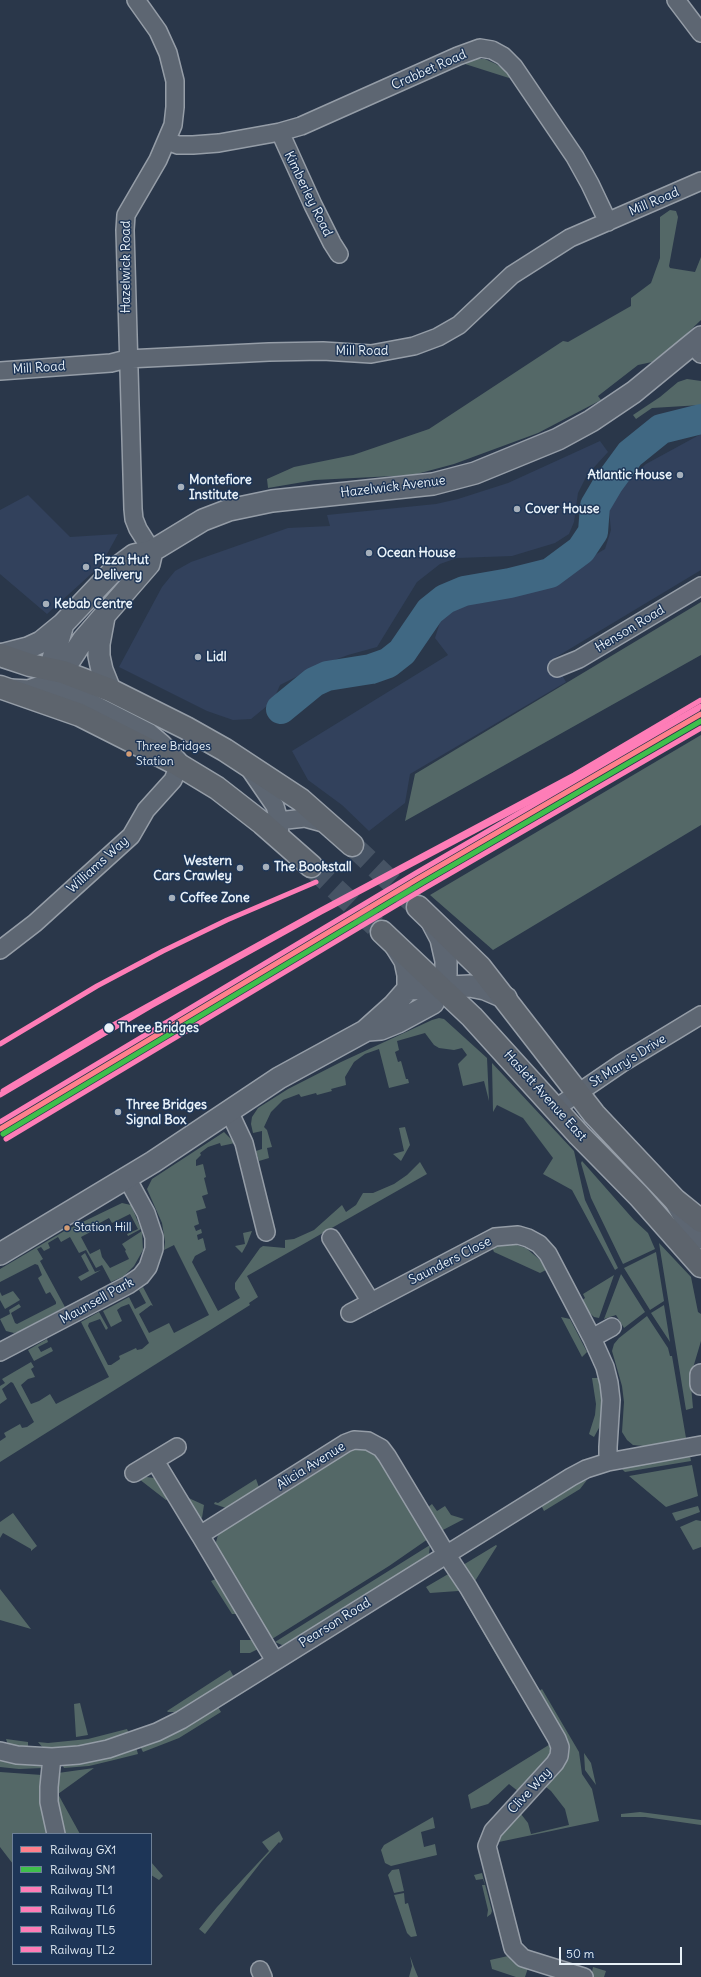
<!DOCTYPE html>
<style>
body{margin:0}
#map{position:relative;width:701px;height:1977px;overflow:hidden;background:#2a374a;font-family:Delius,sans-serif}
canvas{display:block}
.legend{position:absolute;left:12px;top:1833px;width:140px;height:132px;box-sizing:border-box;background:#1d3557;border:1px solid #6e8097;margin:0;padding:5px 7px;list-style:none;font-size:12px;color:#e8f1f8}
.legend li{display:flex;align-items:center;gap:8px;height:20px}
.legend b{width:20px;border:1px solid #6e8097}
.scale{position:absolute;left:559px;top:1947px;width:123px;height:18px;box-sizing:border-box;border:2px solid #e8f1f8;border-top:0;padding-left:5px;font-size:12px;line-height:14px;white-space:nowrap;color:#e8f1f8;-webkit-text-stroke:3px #1d3557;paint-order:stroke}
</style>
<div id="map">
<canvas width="701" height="1977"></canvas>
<ul class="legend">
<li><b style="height:5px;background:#ff808c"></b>Railway GX1</li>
<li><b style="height:5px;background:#3fbf4c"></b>Railway SN1</li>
<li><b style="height:5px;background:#fe7db7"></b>Railway TL1</li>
<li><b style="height:5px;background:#fe7db7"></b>Railway TL6</li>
<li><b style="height:5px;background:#fe7db7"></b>Railway TL5</li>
<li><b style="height:5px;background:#fe7db7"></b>Railway TL2</li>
</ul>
<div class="scale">50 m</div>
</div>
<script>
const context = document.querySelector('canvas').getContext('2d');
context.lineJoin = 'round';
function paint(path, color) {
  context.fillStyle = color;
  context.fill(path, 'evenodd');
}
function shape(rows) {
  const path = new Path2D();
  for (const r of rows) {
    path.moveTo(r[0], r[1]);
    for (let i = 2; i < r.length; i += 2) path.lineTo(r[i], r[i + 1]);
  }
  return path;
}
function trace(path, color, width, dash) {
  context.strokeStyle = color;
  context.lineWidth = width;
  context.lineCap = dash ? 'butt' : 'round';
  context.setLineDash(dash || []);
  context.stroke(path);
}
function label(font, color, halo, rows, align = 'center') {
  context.font = font + ' Delius,sans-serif';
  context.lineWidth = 3;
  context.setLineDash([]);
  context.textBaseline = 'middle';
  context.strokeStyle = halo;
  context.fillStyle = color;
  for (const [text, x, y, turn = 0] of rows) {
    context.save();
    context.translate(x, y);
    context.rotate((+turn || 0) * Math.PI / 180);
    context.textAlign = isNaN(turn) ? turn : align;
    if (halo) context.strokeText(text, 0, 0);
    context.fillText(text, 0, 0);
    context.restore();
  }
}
paint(shape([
 [701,434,701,570,553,659,566,682,410,774,405,803,369,831,342,805,308,780,292,751,448,655,435,638,442,616,462,599,515,586,521,591,561,575,605,549,611,530,609,511,611,501,616,492,646,464],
 [600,441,608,452,587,475,578,493,574,522,569,534,555,543,512,556,457,558,440,564,417,582,377,647,348,655,318,666,280,685,273,701,251,719,233,720,207,711,119,667,162,587,175,571,191,562,288,528,330,526,327,515,436,504,458,499,508,483],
 [28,495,70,537,118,534,101,565,47,614,0,574,0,510]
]), '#32415c');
paint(shape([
 [474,59,485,59,496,64,511,75,509,78,465,64,463,62],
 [670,210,676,211,678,217,669,266,670,268,695,272,701,257,701,320,678,342,652,362,638,365,598,396,601,400,538,433,454,464,413,475,315,480,268,488,267,479,294,467,353,455,429,429,563,341,568,342,631,306,631,298,651,283,660,258,660,217],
 [687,379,701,381,701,405,652,408,636,419,633,415,660,397,678,382],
 [701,602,701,655,405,821,415,774],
 [701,735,701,825,493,950,430,895],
 [439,1018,444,1019,487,1058,489,1101,484,1081,463,1086,458,1064,467,1055,462,1048,454,1050,439,1048,434,1045,425,1033,397,1041,399,1050,395,1052,398,1062,401,1061,406,1079,408,1079,409,1083,389,1088,379,1049,365,1054,354,1062,345,1077,346,1085,331,1089,332,1091,317,1095,316,1093,301,1097,299,1094,283,1100,271,1112,264,1127,267,1130,272,1147,267,1148,269,1158,259,1161,256,1151,262,1149,262,1131,253,1133,251,1124,252,1117,258,1108,288,1089,341,1062,432,1020],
 [492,1063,574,1151,585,1200,618,1268,615,1270,572,1190,543,1174,553,1158,523,1118,497,1105,493,1112],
 [405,1127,410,1145,401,1161,393,1154,404,1151,399,1128],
 [224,1132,235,1143,221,1146,220,1143,208,1147,200,1153,201,1155,196,1160,196,1166,203,1164,206,1177,204,1178,208,1194,202,1196,206,1208,196,1211,199,1224,194,1226,196,1231,201,1229,202,1233,197,1235,198,1240,203,1238,206,1250,195,1256,192,1262,218,1311,240,1298,235,1289,235,1283,260,1248,263,1246,285,1248,285,1240,294,1239,314,1230,342,1205,346,1212,356,1205,363,1193,373,1193,394,1184,407,1175,420,1162,427,1174,247,1276,258,1297,249,1303,250,1305,0,1462,0,1441,6,1437,4,1433,20,1424,22,1428,27,1427,34,1422,13,1383,11,1382,2,1389,7,1399,0,1404,0,1386,5,1383,2,1379,31,1362,34,1367,31,1369,35,1377,28,1379,21,1385,31,1404,39,1401,50,1394,56,1404,109,1377,81,1322,99,1312,108,1328,106,1330,100,1319,89,1323,88,1326,108,1365,111,1365,120,1359,119,1356,136,1348,137,1350,142,1349,149,1343,129,1304,121,1307,117,1310,122,1321,111,1327,103,1311,129,1297,135,1309,146,1303,139,1290,143,1287,153,1306,151,1305,139,1314,149,1333,169,1323,174,1333,209,1315,174,1245,164,1250,165,1242,162,1223,147,1189,152,1179],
 [582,1161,634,1220,648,1233,655,1249,623,1264,591,1198,581,1163],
 [122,1203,131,1205,141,1229,128,1236,127,1234,138,1229,130,1214,112,1223,109,1218,96,1225,98,1228,81,1237,90,1254,100,1249,102,1257,110,1268,129,1259,125,1251,126,1250,122,1244,142,1231,143,1250,134,1266,124,1276,111,1282,102,1265,96,1268,86,1250,79,1253,70,1237,61,1242,58,1237,48,1243,50,1248,44,1251,41,1247,37,1249,43,1259,40,1261,65,1307,18,1332,14,1333,6,1331,0,1319,10,1314,9,1310,19,1304,21,1307,11,1313,15,1323,17,1324,56,1304,56,1302,50,1292,46,1294,38,1278,42,1275,38,1265,35,1264,0,1282,0,1269,66,1230],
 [252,1231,247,1244,242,1253,235,1246,245,1244,243,1233],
 [659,1243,691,1277,698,1312,701,1314,701,1341,693,1368,691,1386,693,1408,686,1410],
 [508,1244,517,1245,526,1248,540,1260,546,1270,540,1273,494,1252,492,1247],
 [656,1252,664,1301,650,1310,624,1268],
 [85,1253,95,1272,101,1270,81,1281,78,1277,89,1271,81,1256],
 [621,1274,645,1312,624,1328,616,1315,604,1319],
 [614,1275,599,1318,594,1317,585,1309,581,1301,585,1298,583,1294],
 [13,1291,20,1300,5,1309,0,1300,0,1292,2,1296],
 [664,1305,670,1342,651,1313],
 [647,1316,668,1348,670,1356,672,1356,686,1438,654,1447,633,1445,627,1440,622,1432,624,1402,622,1386,612,1351,614,1344,619,1338],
 [561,1317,570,1319,587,1352,582,1357],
 [47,1339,48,1342,38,1347,41,1352,51,1347,53,1351,34,1361,28,1350],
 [592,1378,599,1378,603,1403,600,1426,594,1437,589,1434,595,1415,596,1404],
 [349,1448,366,1448,381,1458,428,1539,389,1566,272,1639,217,1548,216,1542,218,1535,222,1529],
 [683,1456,690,1456,691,1461,625,1472,622,1469],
 [692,1465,698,1496,666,1507,629,1476],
 [146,1477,155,1478,159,1481,170,1498,166,1500,139,1479],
 [256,1479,260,1490,229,1509,214,1504,215,1502,218,1503],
 [587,1480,580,1489,544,1511,541,1505,578,1483],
 [182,1495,204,1505,202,1518,198,1517],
 [432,1504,437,1511,445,1506,451,1515,464,1519,441,1531,427,1508],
 [698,1506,700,1512,676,1521,672,1513],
 [13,1513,37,1546,31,1551,31,1549,3,1533,0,1538,0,1522],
 [696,1520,701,1521,701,1547,693,1550,680,1527],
 [430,1545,429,1554,425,1558,288,1644,282,1645,275,1642],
 [496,1545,497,1546,475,1581,472,1583,463,1565],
 [450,1573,461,1589,458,1591,430,1593,426,1587],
 [218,1578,240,1614,232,1614,211,1581],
 [0,1589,11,1603,31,1629,0,1620],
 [462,1593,516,1682,513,1684,461,1594],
 [240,1640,255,1640,258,1649,250,1653,240,1653],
 [230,1670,234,1677,179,1712,168,1712,167,1711],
 [542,1689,579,1752,582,1774,592,1789,599,1821,494,1843,495,1839,528,1804,529,1805,521,1814,528,1823,531,1834,569,1825,565,1809,551,1791,546,1787,538,1795,537,1793,562,1764,539,1691],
 [80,1703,88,1735,76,1737,74,1704],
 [218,1707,221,1712,179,1738,143,1752,140,1746,176,1733],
 [127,1729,130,1736,89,1746,44,1749,38,1742,48,1743,88,1739],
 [6,1739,28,1742,28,1746,25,1748,8,1745],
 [552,1743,550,1759,519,1792,509,1784,488,1804,471,1809,468,1795],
 [136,1747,138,1754,114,1760,89,1766,64,1768,63,1766,67,1763],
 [584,1753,591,1763,596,1785,585,1770],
 [0,1759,39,1764,43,1768,19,1769,0,1767],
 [94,1768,58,1794,80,1834,64,1834,56,1794,58,1773],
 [0,1772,42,1775,49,1834,13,1834,13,1864,0,1847],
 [640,1812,701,1820,701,1825,645,1817,621,1817,621,1814],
 [433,1817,435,1828,421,1832,424,1847,435,1844,437,1855,391,1866,385,1863,381,1850,384,1845],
 [279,1831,283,1839,280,1843,279,1842,262,1861,205,1934,199,1929,217,1907,269,1851,262,1842],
 [151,1862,163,1876,159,1880,151,1875],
 [399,1869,404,1891,394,1893,388,1875,392,1870],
 [482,1873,492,1911,491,1914,487,1917,488,1910,482,1885,485,1885,483,1879,476,1880,474,1875],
 [404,1893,405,1904,408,1903,417,1936,411,1937,407,1933,394,1895],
 [410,1956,414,1967,418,1977,409,1977,412,1966],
 [508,1956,528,1968,525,1977,516,1977,492,1969,490,1960],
 [593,1967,606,1971,604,1977,587,1977,588,1971,592,1972]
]), '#546867');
trace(shape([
 [281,709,314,682,327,676,371,669,388,663,402,652,430,611,445,599,464,591,510,583,550,573,581,550,593,532,595,506,608,484,630,454,661,429,701,419]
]), '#406883', 30);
trace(shape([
 [352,845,418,907],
 [311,866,382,932]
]), '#465364', 22, [22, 11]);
const minor = shape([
 [136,0,158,31,168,53,175,81,175,107,173,125,158,160,126,215,125,230,133,509,134,519,138,529,152,551],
 [676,0,701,33],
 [280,132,313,205,332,243,339,254],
 [167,141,178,145,193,145,219,143,280,132,301,126,458,56,480,48,492,50,503,56,514,67,575,157,590,184,608,222],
 [693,345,701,354],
 [0,371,111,363,127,359,269,352,323,351,371,354,414,346,438,337,459,325,512,275,570,238,701,181],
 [557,668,579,659,701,586],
 [251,771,275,806,279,820,280,839],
 [268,822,305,818,327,824],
 [0,950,35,923,131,836,146,810,173,780,179,765],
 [556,1108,622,1063,701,1015],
 [229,1111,244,1143,266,1232],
 [331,1238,371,1302],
 [350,1313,495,1237,518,1235,528,1238,539,1244,548,1254,592,1338],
 [0,1352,128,1285,141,1276,148,1267,154,1249,154,1237,146,1213,127,1178],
 [155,1461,200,1535],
 [608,1462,608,1447,611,1400,609,1383,605,1367,592,1338,612,1327],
 [134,1473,177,1447],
 [275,1661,200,1535,346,1443,354,1440,368,1441,381,1448,387,1456,446,1554,468,1587,557,1739,560,1747,559,1756,555,1763,493,1831,487,1846,513,1948,523,1958,584,1977],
 [0,1751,17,1755,52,1757,79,1755,108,1749,157,1732,181,1720,571,1477,586,1469,608,1462,701,1445],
 [52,1757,49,1787,49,1802,56,1834],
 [260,1970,263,1977]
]);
const tertiary = shape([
 [104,617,99,644,99,656,102,670,110,690],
 [63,624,50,669,53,683,64,691,148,734,161,745,177,762],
 [0,655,28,648,41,642,63,624,115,569,134,555,152,551,203,520,229,510,272,501,433,484,475,473,558,439,591,421,634,392,701,337],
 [10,690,29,691,53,683,58,678,83,640,149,564,152,551],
 [408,989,470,986,485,989,506,998],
 [368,1030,381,1029,398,1022,433,1003,446,975,446,961,441,939,432,922],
 [676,1202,691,1228,701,1238],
 [0,1254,153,1162,279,1078,365,1031,394,1005,408,989,408,975,405,961,395,945],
 [701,1375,701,1384]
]);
const primary = shape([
 [0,655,30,665,63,672,110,690,186,728,225,750,301,800,352,845],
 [0,687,80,715,179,765,217,788,262,823,311,866],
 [418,907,480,967,594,1114,675,1200,701,1221],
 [382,932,472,1017,579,1135,639,1196,701,1266]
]);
trace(minor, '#959da7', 20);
trace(tertiary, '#959da7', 24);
trace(primary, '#959da7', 25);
trace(minor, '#5d6672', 17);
trace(tertiary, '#5d6672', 21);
trace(primary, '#5d646d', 22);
trace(shape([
 [0,1129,419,878,701,714]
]), '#ff808c', 5);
trace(shape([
 [3,1134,422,883,701,721]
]), '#3fbf4c', 5);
trace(shape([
 [0,1122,416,873,698,709]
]), '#fe7db7', 5);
trace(shape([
 [6,1139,425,888,701,728]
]), '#fe7db7', 5);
trace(shape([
 [0,1044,97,986,163,951,227,920,316,882],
 [0,1095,151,1006,321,912,567,782,701,706]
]), '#fe7db7', 5);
trace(shape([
 [3,1091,115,1024,321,910,574,775,701,700]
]), '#fe7db7', 5);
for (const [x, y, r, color] of [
 [680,475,4,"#a6b0bb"],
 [181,487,4,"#a6b0bb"],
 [517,509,4,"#a6b0bb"],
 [369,553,4,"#a6b0bb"],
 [86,567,4,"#a6b0bb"],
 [46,604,4,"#a6b0bb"],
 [198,657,4,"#a6b0bb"],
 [129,754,3.5,"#d39c74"],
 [266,867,4,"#a6b0bb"],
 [240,868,4,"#a6b0bb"],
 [172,898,4,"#a6b0bb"],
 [109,1028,5.5,"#e8f1f8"],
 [118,1112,4,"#a6b0bb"],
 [67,1228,3.5,"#d39c74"]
]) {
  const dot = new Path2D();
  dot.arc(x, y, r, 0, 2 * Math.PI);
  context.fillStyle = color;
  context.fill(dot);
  trace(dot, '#1d3557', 1.5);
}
label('12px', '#e8f1f8', '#1d3557', [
 ["Three Bridges",136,747],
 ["Station",136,762],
 ["Station Hill",74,1228]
], 'left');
label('13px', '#e8f1f8', '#1d3557', [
 ["Crabbet Road",429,70,-24],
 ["Kimberley Road",308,194,64],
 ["Mill Road",654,202,-23],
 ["Hazelwick Road",126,267,-90],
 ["Mill Road",362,351],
 ["Mill Road",39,368,-4],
 ["Hazelwick Avenue",393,487,-7],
 ["Henson Road",630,629,-31],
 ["Williams Way",98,865,-42],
 ["St Mary's Drive",628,1061,-32],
 ["Haslett Avenue East",545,1096,48],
 ["Saunders Close",450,1261,-27],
 ["Maunsell Park",97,1301,-29],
 ["Alicia Avenue",311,1466,-32],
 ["Pearson Road",335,1623,-32],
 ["Clive Way",530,1791,-47]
]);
label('bold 13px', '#e8f1f8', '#1d3557', [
 ["Atlantic House",672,475,"right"],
 ["Montefiore",189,480],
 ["Institute",189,495],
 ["Cover House",525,509],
 ["Ocean House",377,553],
 ["Pizza Hut",94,560],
 ["Delivery",94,575],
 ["Kebab Centre",54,604],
 ["Lidl",206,657],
 ["Western",232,861,"right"],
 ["Cars Crawley",232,876,"right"],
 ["The Bookstall",274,867],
 ["Coffee Zone",180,898],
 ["Three Bridges",126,1105],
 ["Signal Box",126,1120]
], 'left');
label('bold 13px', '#e8f1f8', '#1d3557', [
 ["Three Bridges",118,1028]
], 'left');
</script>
